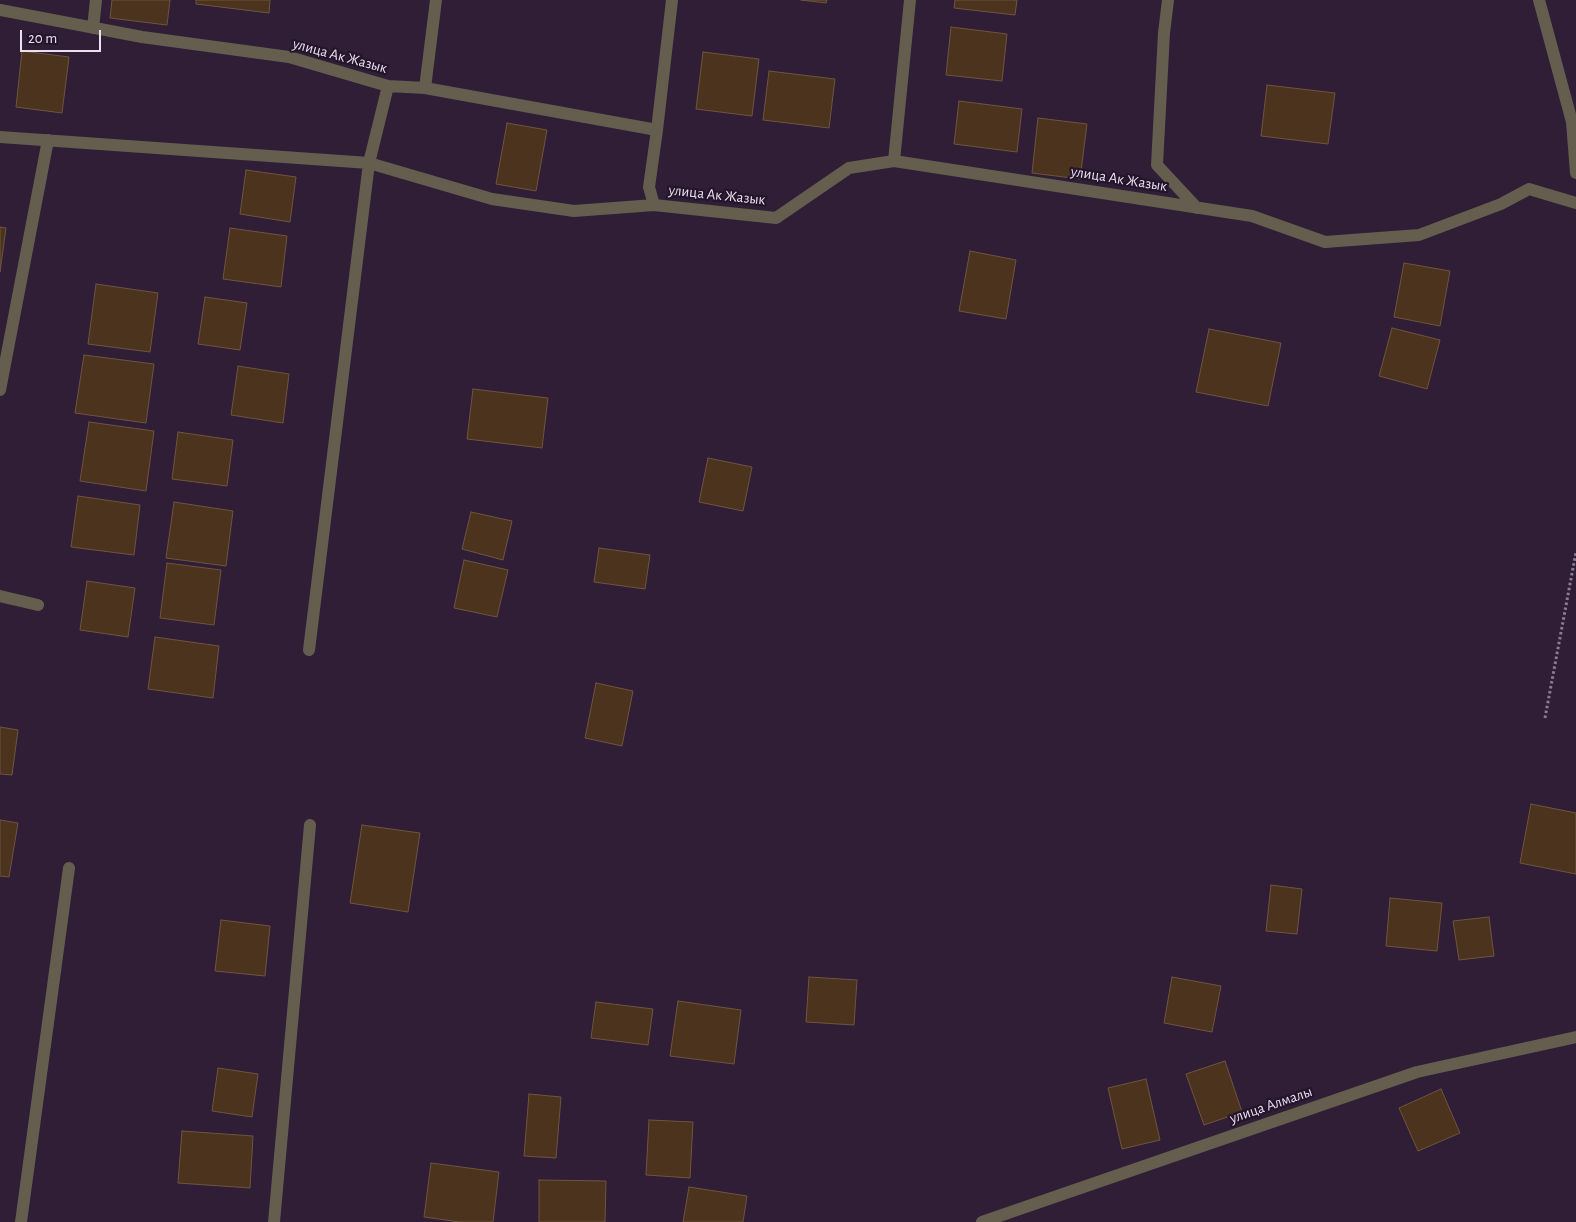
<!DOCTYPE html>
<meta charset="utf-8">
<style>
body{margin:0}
#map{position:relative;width:1576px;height:1222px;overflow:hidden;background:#2f1e36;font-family:"Alegreya Sans",sans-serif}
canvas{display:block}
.scale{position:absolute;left:20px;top:30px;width:81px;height:22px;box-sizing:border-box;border:2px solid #ebe0f0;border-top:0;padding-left:6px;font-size:15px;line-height:18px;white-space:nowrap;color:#ebe0f0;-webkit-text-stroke:4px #25152b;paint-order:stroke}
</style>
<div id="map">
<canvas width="1576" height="1222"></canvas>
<div class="scale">20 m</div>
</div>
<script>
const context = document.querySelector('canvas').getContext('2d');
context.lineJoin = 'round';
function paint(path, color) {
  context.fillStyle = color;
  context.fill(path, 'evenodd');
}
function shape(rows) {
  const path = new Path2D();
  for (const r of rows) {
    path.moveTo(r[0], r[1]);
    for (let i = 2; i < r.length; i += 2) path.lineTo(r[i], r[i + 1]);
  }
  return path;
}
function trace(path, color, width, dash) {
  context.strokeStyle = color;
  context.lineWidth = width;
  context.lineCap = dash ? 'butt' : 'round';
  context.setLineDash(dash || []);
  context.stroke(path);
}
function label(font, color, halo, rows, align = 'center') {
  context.font = font + ' "Alegreya Sans",sans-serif';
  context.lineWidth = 4.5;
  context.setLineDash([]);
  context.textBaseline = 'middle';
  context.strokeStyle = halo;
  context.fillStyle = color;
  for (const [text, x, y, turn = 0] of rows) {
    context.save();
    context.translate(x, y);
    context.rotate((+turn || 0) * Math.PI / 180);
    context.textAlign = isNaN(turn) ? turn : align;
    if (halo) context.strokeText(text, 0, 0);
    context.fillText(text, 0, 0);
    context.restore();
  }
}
const building = shape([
 [112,0,170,0,167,25,110,18,112,0],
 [196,0,270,0,269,13,196,4,196,0],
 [801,0,827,0,826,3,801,0],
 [955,0,1017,0,1015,15,954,8,955,0],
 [951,27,1007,34,1002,81,946,75,951,27],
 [22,51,69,57,62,113,16,107,22,51],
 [703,52,759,59,752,116,696,109,703,52],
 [769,71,835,79,829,128,763,120,769,71],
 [1267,85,1335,93,1328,144,1261,136,1267,85],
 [959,101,1022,109,1017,152,954,144,959,101],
 [1038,118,1087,124,1080,179,1032,173,1038,118],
 [507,123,547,130,536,191,496,184,507,123],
 [246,170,296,177,290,222,240,214,246,170],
 [0,227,6,228,0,272,0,227],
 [230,228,287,236,281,287,223,279,230,228],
 [970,251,1016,260,1006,319,959,311,970,251],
 [1404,263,1450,271,1440,326,1394,317,1404,263],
 [96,284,158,293,150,352,88,344,96,284],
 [205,297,247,303,240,350,198,344,205,297],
 [1392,328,1440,340,1427,389,1379,376,1392,328],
 [1209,329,1281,343,1268,406,1196,392,1209,329],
 [84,355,154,364,146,423,75,413,84,355],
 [238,366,289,374,283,423,231,415,238,366],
 [473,389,548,398,542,448,467,439,473,389],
 [89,422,154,431,146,491,80,481,89,422],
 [178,432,233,440,227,486,172,479,178,432],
 [708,458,752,467,743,511,699,502,708,458],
 [78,496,140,505,134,555,71,547,78,496],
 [174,502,233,511,226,566,166,558,174,502],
 [471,512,512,521,503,560,462,549,471,512],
 [599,548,650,555,645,589,594,582,599,548],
 [464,560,508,570,497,617,454,608,464,560],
 [167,563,221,570,214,625,160,618,167,563],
 [87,581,135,588,128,637,80,630,87,581],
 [155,637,219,646,213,698,148,689,155,637],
 [596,683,633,691,622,746,585,738,596,683],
 [0,727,18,730,12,775,0,774,0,727],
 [1531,804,1576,813,1576,874,1520,863,1531,804],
 [0,820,18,823,9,877,0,876,0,820],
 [362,825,420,833,408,912,350,903,362,825],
 [1271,885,1302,889,1297,934,1266,931,1271,885],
 [1390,898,1442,903,1437,951,1386,946,1390,898],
 [1489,917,1494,956,1459,960,1453,921,1489,917],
 [221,920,270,926,265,976,215,971,221,920],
 [809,977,857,980,854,1025,806,1022,809,977],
 [1172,977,1221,986,1212,1032,1164,1023,1172,977],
 [678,1001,741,1010,734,1064,670,1056,678,1001],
 [596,1002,653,1009,648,1045,591,1038,596,1002],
 [1225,1061,1242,1112,1204,1125,1186,1074,1225,1061],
 [218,1068,258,1074,252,1117,212,1111,218,1068],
 [1146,1079,1160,1140,1122,1149,1108,1088,1146,1079],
 [1441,1089,1460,1133,1418,1151,1399,1108,1441,1089],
 [529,1094,561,1097,556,1158,524,1156,529,1094],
 [649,1120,693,1122,690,1178,646,1175,649,1120],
 [182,1131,253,1136,250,1188,178,1183,182,1131],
 [431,1163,499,1172,493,1222,460,1222,424,1217,431,1163],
 [539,1180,606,1181,605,1222,539,1222,539,1180],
 [689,1187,747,1196,743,1222,683,1222,689,1187]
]);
paint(building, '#4b331e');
trace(building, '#6f553f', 1);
trace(shape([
 [1545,718,1576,552]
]), '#8b7d91', 3, [2.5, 2.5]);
trace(shape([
 [1168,0,1164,33,1157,165,1197,208],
 [1539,0,1572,122,1576,173],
 [0,10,142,37,289,57,388,86,425,88,657,130,649,187,654,205,776,218,849,168,894,161,1252,216,1325,242,1419,235,1501,204,1529,189,1576,203],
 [93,28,96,0],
 [425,88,436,0],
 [657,130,672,0],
 [0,137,369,163,492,199,574,211,654,205],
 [894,161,910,0],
 [0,390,48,140],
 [0,596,38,605],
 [309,650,369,163,388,86],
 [21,1222,69,868],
 [274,1222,310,825],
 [982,1222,1417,1072,1576,1037]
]), '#655e4f', 12);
label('15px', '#ebe0f0', '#25152b', [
 ["улица Ак Жазык",340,56,15],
 ["улица Ак Жазык",1119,179,9],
 ["улица Ак Жазык",717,195,6],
 ["улица Алмалы",1271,1105,-19]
]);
</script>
